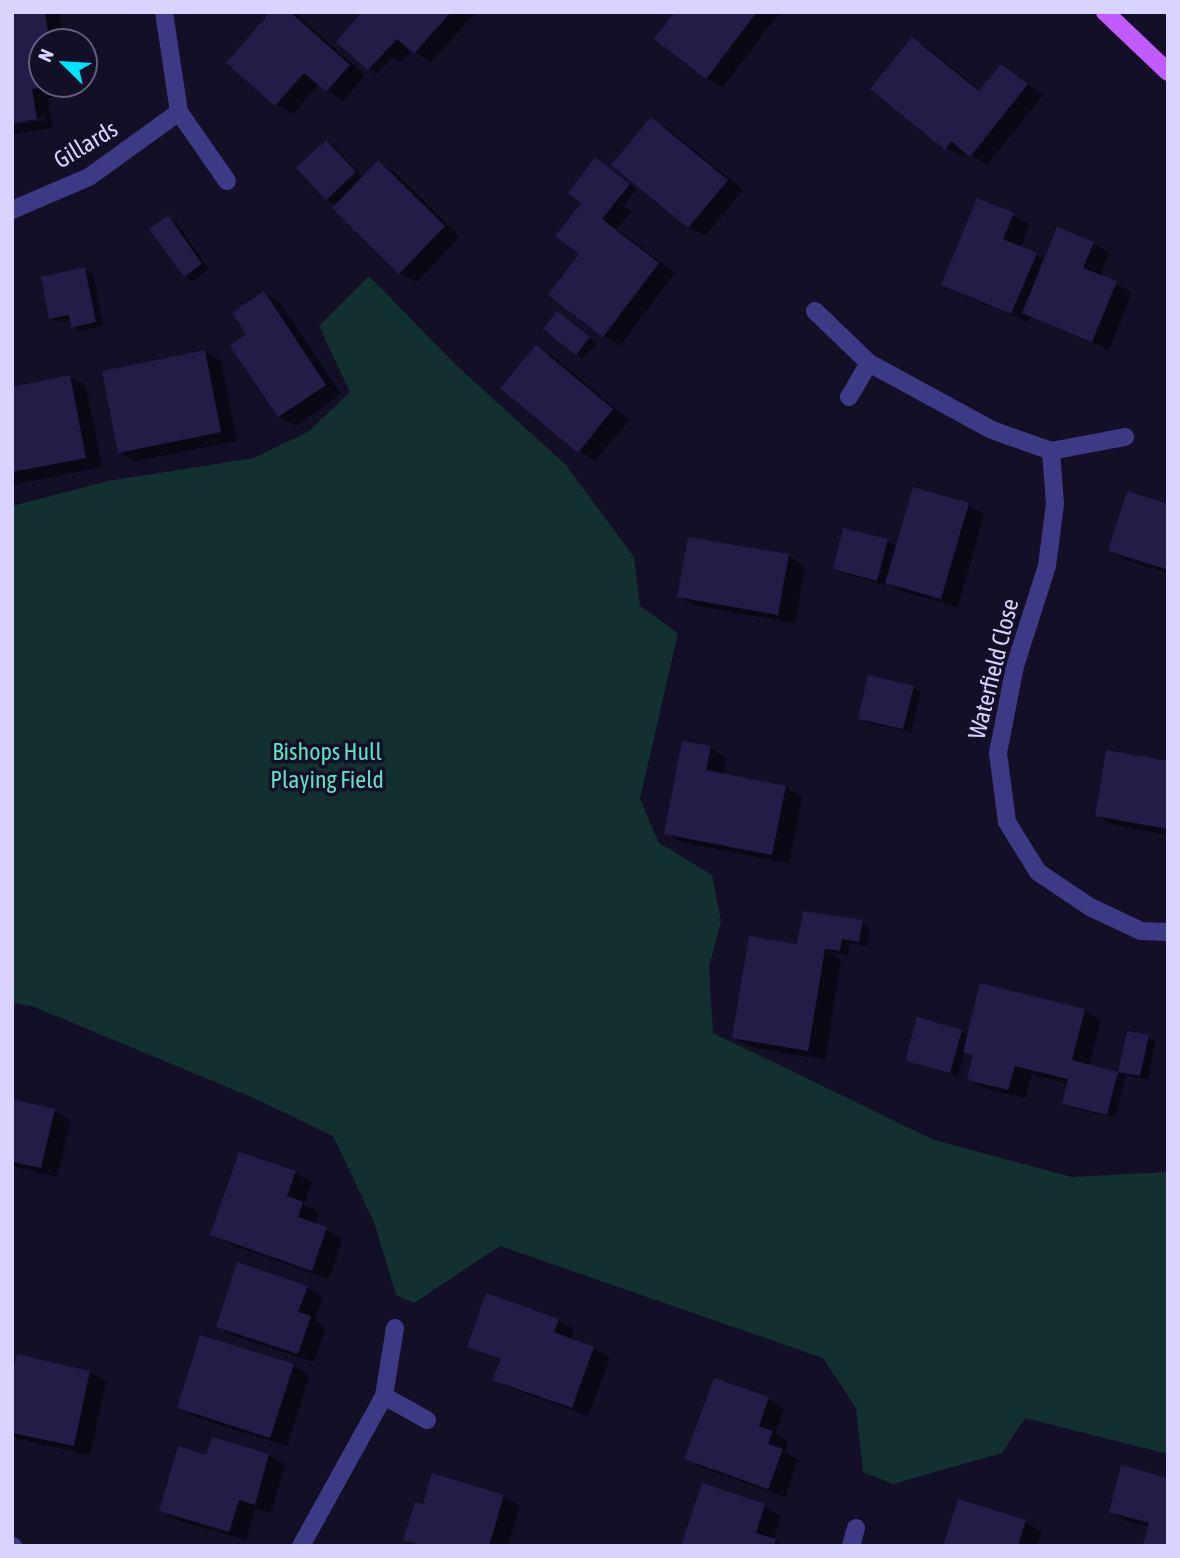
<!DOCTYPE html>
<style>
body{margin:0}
#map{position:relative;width:1180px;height:1558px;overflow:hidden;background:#130f26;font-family:"Asap Condensed",sans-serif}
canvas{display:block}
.frame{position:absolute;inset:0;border:14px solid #d9d4ff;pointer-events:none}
.north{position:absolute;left:28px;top:28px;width:70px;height:70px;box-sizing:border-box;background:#130f26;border:2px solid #625e7d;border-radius:50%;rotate:294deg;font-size:19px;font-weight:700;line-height:28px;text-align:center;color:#d9d4ff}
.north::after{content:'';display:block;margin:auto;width:24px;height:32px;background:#00e5ff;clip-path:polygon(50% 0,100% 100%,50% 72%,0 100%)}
</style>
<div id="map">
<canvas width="1180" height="1558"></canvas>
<div class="frame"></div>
<div class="north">N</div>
</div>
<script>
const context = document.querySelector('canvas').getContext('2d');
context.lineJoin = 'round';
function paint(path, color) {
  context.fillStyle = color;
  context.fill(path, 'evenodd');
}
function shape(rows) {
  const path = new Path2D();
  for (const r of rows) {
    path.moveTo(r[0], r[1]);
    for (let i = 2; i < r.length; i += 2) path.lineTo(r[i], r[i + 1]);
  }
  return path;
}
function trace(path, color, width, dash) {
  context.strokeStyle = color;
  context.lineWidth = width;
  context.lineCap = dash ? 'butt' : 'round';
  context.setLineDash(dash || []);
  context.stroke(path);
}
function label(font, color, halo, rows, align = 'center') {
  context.font = font + ' "Asap Condensed",sans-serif';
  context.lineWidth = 7;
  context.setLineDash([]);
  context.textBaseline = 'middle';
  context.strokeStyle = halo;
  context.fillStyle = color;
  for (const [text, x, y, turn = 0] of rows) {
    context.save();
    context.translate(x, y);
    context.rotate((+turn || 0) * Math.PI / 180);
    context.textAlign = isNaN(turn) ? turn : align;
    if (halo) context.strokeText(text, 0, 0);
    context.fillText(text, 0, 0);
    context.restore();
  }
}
paint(shape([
 [369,276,456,365,565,464,634,557,640,606,678,633,640,799,659,843,712,875,721,921,709,967,713,1033,934,1140,1072,1177,1168,1172,1168,1454,1025,1418,1002,1453,893,1484,863,1472,856,1408,823,1358,500,1246,414,1303,396,1295,374,1222,333,1136,251,1097,32,1006,12,1003,12,506,108,481,254,458,309,431,350,392,319,326]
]), '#12302f');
paint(shape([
 [12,12,59,12,64,42,42,42,42,84,70,84,72,95,48,98,53,128,12,134,12,125,46,120,45,116,12,121],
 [272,12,296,14,365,75,343,101,319,84,293,114,276,104],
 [364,12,476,12,431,62,412,50,401,62,392,57,377,74,369,69],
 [677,12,780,12,723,87,707,78],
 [913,40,929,49,981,91,1002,66,1043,95,987,165,966,152,962,157,946,148],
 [651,119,667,128,743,190,705,236,689,227],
 [326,142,334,146,363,178,379,163,395,172,460,237,416,282,400,273,337,205,327,199,298,168],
 [603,164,637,189,623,206,631,212,617,229,675,273,620,346,604,336,582,254,583,202],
 [1013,215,1029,224,1020,248,1046,260,1093,243,1110,253,1100,276,1132,292,1109,350,1031,316,1028,322,960,294,944,284],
 [168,217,176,222,209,269,193,281,185,276],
 [85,269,93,274,103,326,81,331,73,327,72,320,59,322,51,318],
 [264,293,280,303,341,394,296,426,279,416,249,335],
 [565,318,597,343,584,358,576,354],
 [536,347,553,356,629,420,595,461,579,451],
 [205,352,221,361,237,441,136,461,119,452],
 [69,377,86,386,102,467,12,485,12,388],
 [968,505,984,514,958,607,904,592,886,582,885,585,843,573,835,569,887,541,898,547],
 [1168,505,1168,573,1126,560,1110,551],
 [788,556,805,566,795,623,696,606,679,596],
 [913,687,921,692,911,732,868,723,860,718],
 [710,748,727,758,723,775,786,787,802,797,789,863,683,843,666,833],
 [1168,763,1168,835,1113,825,1097,815],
 [862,922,870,927,867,946,850,943,848,955,826,951,841,960,825,1060,751,1047,734,1038,806,948],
 [1084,1011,1101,1020,1089,1066,1119,1074,1128,1033,1148,1037,1156,1042,1148,1079,1126,1075,1115,1118,1072,1108,1064,1103,1068,1084,1032,1074,1025,1098,986,1089,969,1079,975,1057,965,1052,958,1076,915,1064,907,1060,961,1031,969,1036],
 [12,1101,54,1111,71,1120,57,1177,12,1166],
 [240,1154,295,1173,312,1182,304,1204,319,1213,315,1225,343,1238,329,1279,229,1244,212,1234],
 [307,1288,323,1297,315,1320,326,1327,314,1362,234,1336,218,1326],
 [558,1321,574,1330,571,1340,593,1348,610,1358,588,1416,511,1388,495,1379,502,1361,469,1346],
 [201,1337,293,1366,310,1375,287,1446,195,1417,179,1407],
 [12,1357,17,1360,89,1372,106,1382,90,1455,18,1439,12,1435],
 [768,1399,784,1408,775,1434,788,1442,785,1452,798,1460,785,1497,703,1468,687,1458],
 [213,1439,269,1455,285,1465,271,1513,255,1508,246,1540,177,1520,161,1510,208,1457],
 [1168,1479,1150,1527,1127,1521,1111,1511],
 [703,1485,765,1506,781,1516,773,1540,784,1546,683,1546],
 [503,1496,520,1506,508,1546,417,1546,405,1539,424,1506],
 [1025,1522,1042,1532,1037,1546,945,1546]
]), '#0007');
paint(shape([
 [12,12,45,12,49,42,42,42,42,84,57,86,32,89,37,119,12,123],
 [270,12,290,12,350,65,326,92,304,73,275,106,226,63],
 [362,12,451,12,414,54,397,39,368,70,336,42],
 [675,12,757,12,706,79,654,39],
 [912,37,979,91,1001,64,1028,84,970,157,951,141,945,150,870,89],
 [651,117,728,180,688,228,611,165],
 [326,140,356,172,326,200,296,168],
 [595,157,630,184,602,219,659,263,603,337,548,295,579,254,555,236,581,203,568,193],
 [378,160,445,226,399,274,332,208],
 [977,198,1014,213,1003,239,1037,253,1011,314,941,285],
 [168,215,202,264,184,277,149,229],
 [1057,227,1094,242,1083,268,1117,281,1092,342,1022,313],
 [85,267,96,322,71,328,69,315,49,319,41,277],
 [264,291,326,385,278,417,230,346,246,334,232,313],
 [557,311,590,337,576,355,543,329],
 [536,345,613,409,578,453,500,388],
 [205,350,221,432,118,453,102,371],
 [70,375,86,458,12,472,12,387],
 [913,487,969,503,941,599,885,583],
 [1127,491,1168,504,1168,570,1108,551],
 [843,528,888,539,877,581,833,569],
 [688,537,789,554,778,615,677,597],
 [868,675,914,686,903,729,858,719],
 [682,741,711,746,706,770,786,786,772,855,664,834],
 [1106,750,1168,761,1168,829,1095,816],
 [803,911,863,920,859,942,842,939,840,951,825,949,808,1051,732,1038,749,936,797,944],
 [980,983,1085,1009,1072,1060,1118,1072,1107,1115,1062,1104,1068,1079,1015,1066,1008,1090,967,1080,973,1055,963,1052],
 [917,1017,962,1030,950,1073,905,1061],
 [1127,1031,1149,1035,1140,1076,1118,1072],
 [12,1099,55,1109,41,1168,12,1162],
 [239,1152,296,1171,287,1196,303,1202,298,1217,327,1227,312,1271,210,1235],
 [237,1262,308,1286,298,1312,311,1316,298,1354,216,1327],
 [486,1293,559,1319,554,1332,594,1347,572,1408,492,1380,501,1359,467,1347],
 [200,1335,294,1364,270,1438,177,1408],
 [17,1354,90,1371,74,1446,12,1433,12,1374],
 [714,1378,769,1397,759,1426,773,1431,768,1444,783,1449,768,1489,684,1459],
 [212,1437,269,1454,255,1505,239,1500,229,1532,159,1511,178,1446,206,1455],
 [1121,1465,1168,1478,1168,1546,1143,1546,1149,1523,1109,1512],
 [432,1473,504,1495,489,1546,424,1546,403,1540,415,1502,423,1504],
 [702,1483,765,1504,756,1533,776,1539,774,1546,681,1546],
 [958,1499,1026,1520,1018,1546,943,1546]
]), '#241b47');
trace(shape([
 [179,112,227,181],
 [12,210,89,177,179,112,164,12],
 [815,311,869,363,992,430,1051,451],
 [849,397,869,363],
 [1125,437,1051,451,1055,504,1047,566,1015,666,998,753,1007,822,1038,872,1090,907,1141,931,1168,932],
 [384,1396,427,1420],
 [12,1546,13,1546],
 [301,1546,384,1396,395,1328],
 [851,1546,856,1528]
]), '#3d3a85', 18);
trace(shape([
 [1105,12,1168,72]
]), '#c25bff', 18);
label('24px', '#d9d4ff', '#130f26', [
 ["Gillards",86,145,-31],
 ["Waterfield Close",994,669,-76]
]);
label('24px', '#5fe0c0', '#130f26', [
 ["Bishops Hull",327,752],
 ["Playing Field",327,780]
]);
</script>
